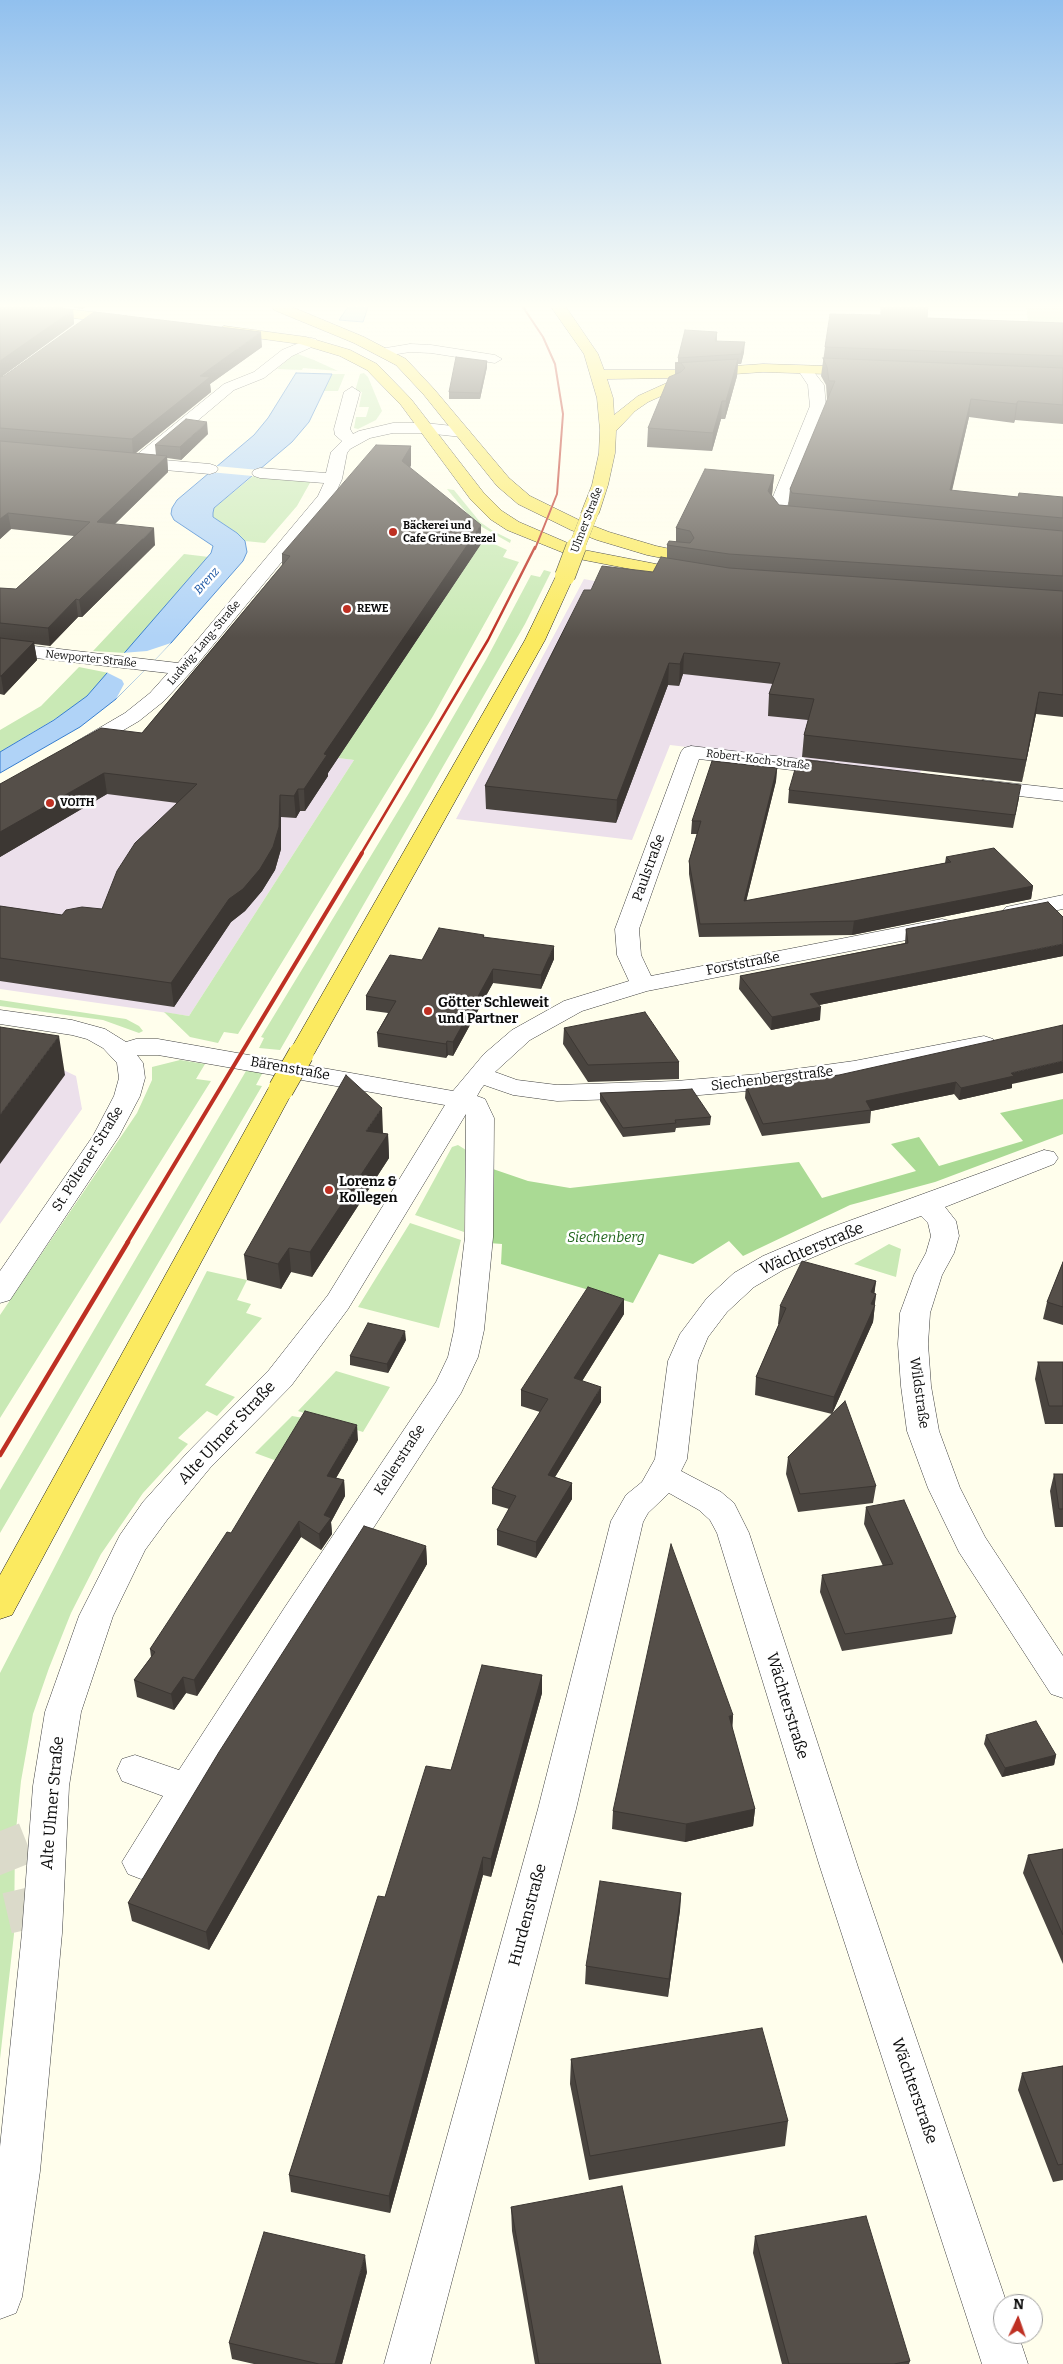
<!DOCTYPE html>
<meta charset="utf-8">
<style>
body{margin:0}
#map{position:relative;width:1063px;height:2364px;overflow:hidden;background:#fffeec;font-family:Bitter,serif}
canvas{display:block}
.north{position:absolute;left:993px;top:2294px;width:50px;height:50px;box-sizing:border-box;background:#fff;border:1px solid #9e9e9e;border-radius:50%;rotate:3deg;font-size:14px;font-weight:700;line-height:20px;text-align:center;color:#0c0c0c}
.north::after{content:'';display:block;margin:auto;width:18px;height:22px;background:#be3023;clip-path:polygon(50% 0,100% 100%,50% 72%,0 100%)}
</style>
<div id="map">
<canvas width="1063" height="2364"></canvas>
<div class="north">N</div>
</div>
<script>
const context = document.querySelector('canvas').getContext('2d');
context.lineJoin = 'round';
function paint(path, color) {
  context.fillStyle = color;
  context.fill(path, 'evenodd');
}
function shape(rows) {
  const path = new Path2D();
  for (const r of rows) {
    path.moveTo(r[0], r[1]);
    for (let i = 2; i < r.length; i += 2) path.lineTo(r[i], r[i + 1]);
  }
  return path;
}
function trace(path, color, width, dash) {
  context.strokeStyle = color;
  context.lineWidth = width;
  context.lineCap = dash ? 'butt' : 'round';
  context.setLineDash(dash || []);
  context.stroke(path);
}
function label(font, color, halo, rows, align = 'center') {
  context.font = font + ' Bitter,serif';
  context.lineWidth = 5;
  context.setLineDash([]);
  context.textBaseline = 'middle';
  context.strokeStyle = halo;
  context.fillStyle = color;
  for (const [text, x, y, turn = 0] of rows) {
    context.save();
    context.translate(x, y);
    context.rotate((+turn || 0) * Math.PI / 180);
    context.textAlign = isNaN(turn) ? turn : align;
    if (halo) context.strokeText(text, 0, 0);
    context.fillText(text, 0, 0);
    context.restore();
  }
}
paint(shape([
 [584,579,626,587,939,684,920,774,670,745,632,840,456,819],
 [120,730,354,760,189,1016,0,989,0,800],
 [0,1057,55,1066,76,1076,82,1109,0,1224]
]), '#ece0eb');
paint(shape([
 [295,353,314,360,338,371,303,368,302,370,277,369],
 [364,373,368,377,382,411,376,420,358,429,354,428,356,417,366,417,369,407,359,407,362,392,355,391,360,374],
 [332,374,345,374,338,391,323,391],
 [253,476,311,481,297,506,265,543,245,541,237,533,213,517,212,513,214,508],
 [447,489,454,490,480,522,493,531,511,540,510,543,475,523],
 [488,541,507,550,503,557,519,562,433,716,238,1034,224,1032,218,1043,190,1037,164,1012,189,1016,354,760,338,758,481,544],
 [184,554,209,557,125,653,93,651],
 [544,570,551,572,525,624,280,1050,259,1048,264,1038,261,1037,409,793,486,660,531,575,540,577],
 [79,667,109,673,87,696,68,711,0,752,0,730,41,706],
 [0,1000,126,1019,139,1026,143,1031,139,1033,103,1020,0,1006],
 [180,1060,205,1064,196,1079,211,1081,0,1418,0,1315,137,1113,152,1080,152,1067],
 [246,1071,263,1072,256,1085,262,1086,0,1533,0,1490],
 [458,1145,466,1150,464,1232,415,1215,452,1147],
 [410,1223,461,1240,439,1328,358,1307],
 [889,1244,901,1249,896,1277,854,1264],
 [207,1271,247,1280,237,1300,251,1304,246,1313,262,1318,205,1385,235,1397,217,1416,207,1411,178,1438,188,1444,143,1493,101,1554,71,1613,49,1668,33,1714,21,1781,15,1840,14,1934,0,2059,0,1673],
 [336,1371,390,1387,363,1432,298,1411],
 [292,1416,309,1419,277,1461,255,1453]
]), '#c9e9b5');
paint(shape([
 [1063,1099,1063,1134,935,1182,850,1205,743,1256,729,1241,693,1264,659,1254,633,1303,501,1264,502,1244,489,1243,490,1168,528,1181,570,1188,799,1162,822,1198,916,1171,891,1144,919,1137,939,1166,1023,1141,1000,1113]
]), '#aada94');
paint(shape([
 [1026,307,1063,307,1063,323,1028,321]
]), '#d0e0bd');
const water = shape([
 [348,307,368,307,363,322,339,320,348,307],
 [296,373,332,374,309,422,292,442,214,508,213,513,213,517,237,533,245,541,247,552,243,561,171,643,116,699,80,727,0,773,0,752,54,720,87,696,211,553,213,546,174,520,171,514,172,508,177,500,254,435,268,418,296,373]
]);
paint(water, '#b0d3f7');
trace(water, '#367dcf', 1);
paint(shape([
 [216,466,259,470,253,476,209,472],
 [171,643,150,665,116,699,124,684,122,680,106,672,122,653,147,651]
]), '#fffeec');
trace(shape([
 [0,1831,22,1886,33,1934]
]), '#dbdaca', 41, [41, 21]);
const minor = shape([
 [311,338,316,339,318,342,316,345,292,356,264,378,234,390,152,459,210,464,216,466,218,469,216,472,210,474,131,467,125,465,123,462,125,459,134,457,224,384,254,372,282,350,311,338],
 [410,344,431,345,495,355,502,359,495,363,431,353,410,352,385,356,378,352,380,349,410,344],
 [805,366,810,367,824,385,826,406,786,509,790,515,809,518,812,522,809,526,803,527,778,523,768,509,810,406,808,385,798,370,805,366],
 [352,387,360,392,350,429,353,434,359,431,393,423,425,423,462,427,468,429,470,432,468,435,462,437,425,433,393,433,370,438,350,449,347,453,342,479,332,501,190,673,164,701,139,721,86,752,79,754,72,752,69,748,72,744,125,713,150,693,168,673,0,654,0,642,178,663,318,496,324,483,260,478,254,476,252,473,254,470,260,468,326,473,331,452,342,441,335,435,334,429,344,392,352,387],
 [691,746,834,763,841,765,845,769,841,773,834,775,699,759,639,929,641,955,651,976,942,919,950,921,954,926,950,931,942,933,647,991,582,1011,530,1040,495,1072,517,1080,557,1085,676,1081,759,1074,854,1061,984,1036,993,1039,997,1044,993,1049,984,1052,854,1077,759,1090,676,1097,557,1101,513,1095,484,1085,481,1089,477,1096,485,1099,494,1118,493,1237,484,1330,478,1357,461,1393,309,1627,154,1874,141,1879,128,1874,122,1862,163,1796,122,1781,117,1770,122,1759,135,1755,179,1770,285,1607,436,1382,448,1357,454,1330,465,1237,466,1114,348,1309,291,1386,210,1468,167,1520,145,1550,113,1616,81,1712,69,1786,62,1933,40,2171,22,2297,16,2313,0,2319,0,2147,22,1933,33,1786,45,1712,79,1616,120,1535,143,1502,188,1452,269,1370,328,1295,445,1105,158,1055,137,1055,143,1063,145,1078,140,1096,119,1136,10,1300,0,1303,0,1271,93,1136,114,1096,119,1078,117,1063,103,1048,87,1039,72,1035,0,1024,0,1010,72,1020,105,1029,126,1042,136,1039,158,1039,453,1091,484,1054,512,1030,564,1001,629,981,617,955,615,929,681,752,684,748,691,746],
 [983,780,1063,789,1063,801,975,791,972,786,975,781,983,780],
 [1063,895,1063,909,1014,919,1006,917,1002,912,1006,907,1063,895],
 [1044,1150,1054,1152,1058,1158,1054,1164,945,1207,956,1221,959,1236,954,1253,942,1275,930,1313,928,1344,931,1386,939,1431,960,1488,985,1537,1063,1656,1063,1698,1051,1694,959,1552,928,1488,907,1431,901,1386,898,1344,900,1313,914,1275,926,1253,931,1236,928,1223,921,1216,844,1244,783,1270,754,1287,727,1312,708,1337,698,1361,687,1459,681,1471,721,1492,734,1503,749,1533,858,1867,1007,2304,1003,2304,1003,2334,1018,2334,1028,2364,982,2364,820,1867,717,1533,710,1520,699,1510,669,1493,648,1513,643,1522,576,1809,430,2364,384,2364,538,1809,611,1521,626,1495,642,1482,655,1459,668,1361,680,1334,707,1298,734,1273,763,1256,824,1230,1044,1150]
]);
const major = shape([
 [2,307,50,307,127,316,134,320,127,324,9,311,2,307],
 [272,307,292,307,364,337,406,359,434,389,509,478,530,496,583,522,609,532,656,546,689,553,692,557,689,561,683,562,647,555,597,540,571,530,518,504,497,486,424,395,396,365,354,343,274,310,272,307],
 [551,307,566,307,598,354,604,370,676,370,763,364,860,367,867,371,860,375,763,372,676,378,607,379,613,398,614,415,638,396,669,382,679,382,682,385,679,388,648,402,635,411,616,431,615,453,608,485,599,513,596,517,590,518,584,517,581,513,592,485,599,453,600,430,597,398,584,354,551,307],
 [224,326,306,337,350,350,377,364,411,399,483,492,502,511,519,522,584,550,692,571,698,572,701,576,698,580,692,581,579,559,507,530,490,519,471,500,401,405,367,370,340,356,300,344,219,333,217,330,224,326],
 [565,571,571,572,574,576,545,640,314,1054,310,1059,301,1062,292,1059,288,1054,525,640,556,576,559,572,565,571],
 [281,1081,290,1083,294,1089,12,1615,0,1619,0,1575,268,1089,272,1083,281,1081]
]);
trace(minor, '#3f3f3f', 1);
trace(major, '#1d1d1d', 1);
paint(minor, '#fff');
paint(major, '#fbea60');
trace(shape([
 [523,307,543,337,555,364,563,414,557,494,535,549]
]), '#be3023', 2);
trace(shape([
 [361,854,488,640,535,547]
]), '#be3023', 2.5);
trace(shape([
 [127,1243,362,853]
]), '#be3023', 4);
trace(shape([
 [0,1455,128,1242]
]), '#be3023', 4.5);
const majorBridgeFar2 = shape([
 [576,549,590,513]
]);
const majorBridgeFar1 = shape([
 [565,576,576,547]
]);
const majorBridge = shape([
 [281,1089,301,1054]
]);
trace(majorBridgeFar2, '#1d1d1d', 16, []);
trace(majorBridgeFar1, '#1d1d1d', 21, []);
trace(majorBridge, '#1d1d1d', 26, []);
trace(majorBridgeFar2, '#fbea60', 16);
trace(majorBridgeFar1, '#fbea60', 20);
trace(majorBridge, '#fbea60', 25);
paint(shape([
 [0,307,63,307,63,309,73,310,74,324,1,377,262,347,210,384,211,392,136,453,156,455,155,445,208,434,181,460,167,458,168,472,115,524,155,545,82,617,78,617,50,646,34,644,37,660,4,695,0,694,0,588,16,589,74,536,11,529,0,539],
 [71,307,86,307,83,309],
 [927,318,1063,323,1063,424,1015,420,1014,423,969,417,952,491,1018,497,1063,497,1063,717,1036,714,1022,782,802,757,804,735,808,720,768,716,769,694,773,684,683,674,679,686,668,685,616,823,486,809,485,786,591,590,653,572,667,558,667,545,676,542,676,528,774,475,772,495,779,505,788,506,790,489,828,399,827,399,826,385,821,376,825,347],
 [717,332,717,341,744,352,741,364,738,364,737,376,725,419,721,419,712,451,647,447,648,428,675,375,675,363,678,362,678,358],
 [487,361,487,367,480,399,449,399,449,392],
 [411,446,411,465,410,468,481,544,328,773,328,776,305,811,300,811,296,818,281,817,281,849,275,870,262,891,245,911,231,922,174,1007,0,981,0,906,62,915,102,909,177,803,107,794,0,857,0,784,142,733,282,565,282,554],
 [777,768,776,781,746,901,945,863,946,857,1033,886,1031,899,852,935,699,937,689,874,689,861,697,834,691,834,692,821],
 [789,790,1019,798,1013,828,788,803],
 [906,929,1063,956,819,1005,820,1020,771,1030,739,989,740,976,905,943],
 [484,935,484,937,554,959,541,989,493,983,453,1056,448,1055,446,1058,378,1047,377,1033,388,1013,366,1010,366,996,422,960],
 [564,1028,679,1062,679,1079,588,1082,563,1044],
 [839,1075,1012,1084,1012,1088,959,1100,954,1094,871,1111,870,1123,762,1136,745,1098,746,1086],
 [677,1090,711,1117,710,1125,676,1128,675,1132,623,1137,600,1101,600,1093],
 [383,1133,388,1134,389,1158,312,1277,291,1272,281,1289,247,1280,244,1255],
 [1063,1262,1063,1325,1043,1319,1047,1302],
 [876,1281,874,1293,876,1294,873,1322,832,1414,876,1486,873,1503,798,1512,786,1474,788,1457,832,1414,755,1395,756,1377,779,1324,778,1324,780,1306],
 [624,1299,624,1314,582,1381,601,1402,555,1477,572,1483,572,1499,536,1558,497,1545,497,1530,509,1509,492,1504,492,1488,540,1412,521,1406,521,1390],
 [406,1340,388,1373,350,1365,350,1356],
 [1038,1362,1063,1362,1063,1424,1045,1424,1035,1379],
 [358,1440,336,1478,344,1480,345,1496,331,1522,332,1534,321,1550,301,1537,197,1696,186,1693,174,1710,137,1697,134,1680,151,1657,150,1649,231,1533],
 [1054,1474,1063,1474,1063,1527,1055,1527,1050,1491],
 [866,1507,956,1617,952,1634,842,1651,820,1592,822,1575,883,1566,864,1524],
 [426,1546,427,1564,209,1950,132,1921,128,1903],
 [542,1675,542,1693,491,1877,483,1875,390,2213,291,2192,289,2175,385,1897,451,1770],
 [733,1715,732,1728,755,1809,753,1826,685,1842,612,1829,613,1811],
 [986,1735,1056,1755,1054,1765,1002,1777,984,1744],
 [1063,1849,1063,1964,1023,1873,1028,1855],
 [681,1893,680,1910,668,1997,585,1984,586,1966],
 [571,2059,788,2121,785,2146,589,2180,570,2084],
 [1063,2066,1063,2180,1053,2182,1018,2090,1022,2073],
 [511,2207,661,2364,535,2364,512,2231],
 [755,2236,910,2361,909,2364,782,2364,753,2253],
 [367,2272,342,2364,254,2364,232,2359,229,2343]
]), '#49443f');
paint(shape([
 [56,307,63,307,64,316,73,310,74,324,0,378,0,361],
 [261,332,262,347,210,384,211,392,133,455,132,439,200,376],
 [745,342,744,352,741,364,741,354],
 [738,359,737,376,725,419,726,401],
 [487,361,487,367,480,399,480,393],
 [971,399,969,417,947,510,950,490],
 [722,401,721,419,712,451,713,433],
 [1018,401,1015,420,1014,423,1016,404],
 [207,422,208,434,181,460,180,447],
 [411,446,411,465,403,480,402,461],
 [167,456,168,472,99,539,97,522],
 [774,475,772,494,766,510,768,491],
 [8,513,11,529,0,539,0,519],
 [481,525,481,544,328,773,328,776,305,811,304,789,324,754],
 [154,528,155,545,82,617,79,600],
 [76,599,78,617,50,646,48,628],
 [34,642,37,660,4,695,1,676],
 [684,653,683,674,679,686,680,664],
 [669,663,668,685,616,823,617,800],
 [1039,692,1036,714,1022,782,1026,760],
 [777,768,776,781,743,914,744,901],
 [104,773,107,794,0,857,0,832],
 [298,789,300,811,296,818,294,796],
 [280,795,281,817,281,849,275,870,262,891,245,911,231,922,174,1007,171,983],
 [1033,886,1031,899,852,935,854,921],
 [1063,944,1063,956,809,1007,810,994],
 [554,946,554,959,541,989,541,975],
 [493,969,493,983,453,1056,453,1042],
 [821,1007,820,1020,771,1030,772,1017],
 [59,1036,65,1075,0,1164,0,1115],
 [447,1041,448,1055,446,1058,446,1044],
 [1063,1061,1063,1073,1012,1084,1012,1088,959,1100,961,1088,1011,1073],
 [956,1082,954,1094,871,1111,866,1101],
 [382,1108,383,1133,368,1155,366,1131],
 [388,1134,389,1158,312,1277,310,1252],
 [289,1248,291,1272,281,1289,278,1264],
 [876,1281,874,1297,876,1294,874,1309,875,1305,873,1322,832,1414,834,1397,871,1292],
 [624,1299,624,1314,574,1394,574,1378],
 [405,1331,406,1340,388,1373,387,1364],
 [601,1387,601,1402,547,1490,548,1475],
 [357,1425,358,1440,328,1492,327,1476],
 [344,1480,345,1496,331,1522,332,1534,321,1550,319,1534,324,1515],
 [572,1483,572,1499,536,1558,536,1542],
 [299,1521,301,1537,197,1696,194,1680],
 [426,1546,427,1564,209,1950,206,1932],
 [542,1675,542,1693,491,1877,491,1859],
 [183,1677,186,1693,174,1710,171,1694],
 [733,1715,732,1733,729,1716],
 [1056,1755,1054,1765,1002,1777,1005,1768],
 [755,1809,753,1826,685,1842,686,1824],
 [483,1857,483,1875,390,2213,389,2196],
 [681,1893,680,1910,668,1997,669,1979],
 [365,2255,367,2272,342,2364,335,2364]
]), '#3c3733');
const building = shape([
 [0,307,56,307,56,308,73,310,0,361,0,307],
 [881,307,928,307,927,318,1063,323,1063,356,825,347,830,314,881,315,881,307],
 [94,312,261,332,200,376,210,377,132,439,0,428,0,377,4,376,94,312],
 [685,330,717,332,715,341,745,342,741,354,678,358,685,330],
 [456,357,487,361,480,393,449,392,456,357],
 [823,358,1063,368,1063,405,1018,401,1016,404,971,399,950,490,1018,497,1019,493,1063,497,1063,518,792,493,790,489,835,381,829,381,827,367,823,358],
 [738,359,726,401,722,401,713,433,648,428,669,377,681,372,685,368,681,363,675,363,738,359],
 [186,419,207,422,180,447,155,445,186,419],
 [0,441,167,456,97,522,154,528,79,600,76,599,48,628,0,623,0,588,16,589,90,522,8,513,0,519,0,441],
 [376,445,411,446,402,461,481,525,324,754,327,755,304,789,298,789,294,796,280,795,279,827,273,847,260,869,243,889,229,899,171,983,0,958,0,906,62,915,66,910,82,907,102,909,117,871,135,843,197,784,104,773,0,832,0,784,101,728,142,733,290,556,282,554,376,445],
 [705,469,774,475,768,491,779,505,1063,531,1063,576,729,554,667,545,669,541,690,543,694,538,690,531,676,528,705,469],
 [661,557,729,568,1063,591,1063,695,1039,692,1026,760,804,735,814,699,769,694,780,663,684,653,680,664,669,663,617,800,485,786,584,590,591,590,602,566,653,572,661,557],
 [0,638,34,642,1,676,0,676,0,638],
 [798,759,1021,785,1015,815,789,790,798,759],
 [712,761,777,768,744,901,951,862,946,857,994,848,1033,886,854,921,700,924,689,861,701,821,692,821,712,761],
 [1048,902,1063,917,1063,944,810,994,821,1007,772,1017,740,976,908,943,906,929,1048,902],
 [439,928,484,935,483,937,554,946,541,975,493,969,453,1042,447,1041,446,1044,377,1033,396,1001,366,996,390,955,422,960,439,928],
 [645,1012,679,1062,588,1065,564,1028,645,1012],
 [1063,1025,1063,1061,1011,1073,1014,1076,961,1088,956,1082,866,1101,871,1110,763,1124,746,1086,839,1075,1063,1025],
 [0,1027,59,1036,0,1115,0,1027],
 [346,1075,382,1108,366,1131,388,1134,310,1252,289,1248,278,1264,244,1255,346,1075],
 [692,1089,711,1117,675,1120,676,1123,623,1128,600,1093,677,1090,692,1089],
 [802,1261,876,1281,871,1292,876,1294,871,1304,875,1305,834,1397,756,1377,786,1308,780,1306,802,1261],
 [1063,1262,1063,1307,1047,1302,1063,1262],
 [588,1287,624,1299,574,1378,601,1387,548,1475,572,1483,536,1542,497,1530,516,1496,492,1488,548,1399,521,1390,588,1287],
 [368,1323,405,1331,387,1364,350,1356,368,1323],
 [1038,1362,1063,1362,1063,1406,1049,1406,1038,1362],
 [845,1401,876,1486,800,1494,788,1457,845,1401],
 [305,1411,357,1425,327,1476,344,1480,324,1515,331,1518,319,1534,299,1521,194,1680,183,1677,171,1694,134,1680,155,1652,150,1649,227,1532,231,1533,305,1411],
 [1054,1474,1063,1474,1063,1509,1059,1509,1054,1474],
 [904,1500,956,1617,845,1634,822,1575,893,1564,866,1507,904,1500],
 [364,1526,426,1546,206,1932,128,1903,219,1752,364,1526],
 [671,1544,733,1715,729,1716,755,1809,686,1824,613,1811,671,1544],
 [482,1665,542,1675,491,1859,483,1857,389,2196,289,2175,378,1896,385,1897,426,1766,451,1770,482,1665],
 [1036,1721,1056,1755,1005,1768,986,1735,1036,1721],
 [1063,1849,1063,1935,1028,1855,1063,1849],
 [600,1881,681,1893,669,1979,586,1966,600,1881],
 [762,2028,788,2121,590,2156,571,2059,762,2028],
 [1063,2066,1063,2164,1058,2165,1022,2073,1063,2066],
 [622,2186,661,2364,539,2364,511,2207,622,2186],
 [866,2216,910,2361,894,2364,789,2364,755,2236,866,2216],
 [264,2232,365,2255,335,2364,319,2364,229,2343,264,2232]
]);
paint(building, '#554f49');
trace(building, '#3c3733', 1);
const sky = context.createLinearGradient(0, 0, 0, 638);
sky.addColorStop(0, '#91c0ee');
sky.addColorStop(0.48, '#fffff6');
sky.addColorStop(1, '#fffff600');
context.fillStyle = sky;
context.fillRect(0, 0, 1063, 638);
for (const [x, y, r, color] of [
 [393,532,5,"#be3023"],
 [347,609,5,"#be3023"],
 [50,803,5,"#be3023"],
 [428,1011,5,"#be3023"],
 [329,1190,5,"#be3023"]
]) {
  const dot = new Path2D();
  dot.arc(x, y, r, 0, 2 * Math.PI);
  context.fillStyle = color;
  context.fill(dot);
  trace(dot, '#fff', 2);
}
label('11px', '#0c0c0c', '#fff', [
 ["Ulmer Straße",587,520,-69],
 ["Ludwig-Lang-Straße",204,643,-50],
 ["Newporter Straße",91,659,6],
 ["Robert-Koch-Straße",758,760,7]
]);
label('bold 11px', '#0c0c0c', '#fff', [
 ["Bäckerei und",403,526],
 ["Cafe Grüne Brezel",403,539],
 ["REWE",357,609],
 ["VOITH",60,803]
], 'left');
label('italic 12px', '#1450a0', '#fff', [
 ["Brenz",207,581,-48]
]);
label('14px', '#0c0c0c', '#fff', [
 ["Paulstraße",649,868,-70],
 ["Forststraße",743,964,-11],
 ["Bärenstraße",290,1069,10],
 ["Siechenbergstraße",772,1079,-7],
 ["St. Pöltener Straße",88,1159,-58],
 ["Wildstraße",919,1393,82],
 ["Kellerstraße",400,1460,-57]
]);
label('bold 14px', '#0c0c0c', '#fff', [
 ["Götter Schleweit",438,1003],
 ["und Partner",438,1019],
 ["Lorenz &",339,1182],
 ["Kollegen",339,1198]
], 'left');
label('italic 14px', '#21651c', '#fff', [
 ["Siechenberg",606,1238]
]);
label('16px', '#0c0c0c', '#fff', [
 ["Wächterstraße",812,1249,-23],
 ["Alte Ulmer Straße",227,1433,-47],
 ["Wächterstraße",787,1706,73],
 ["Alte Ulmer Straße",53,1803,-85],
 ["Hurdenstraße",528,1915,-75],
 ["Wächterstraße",914,2091,71]
]);
</script>
